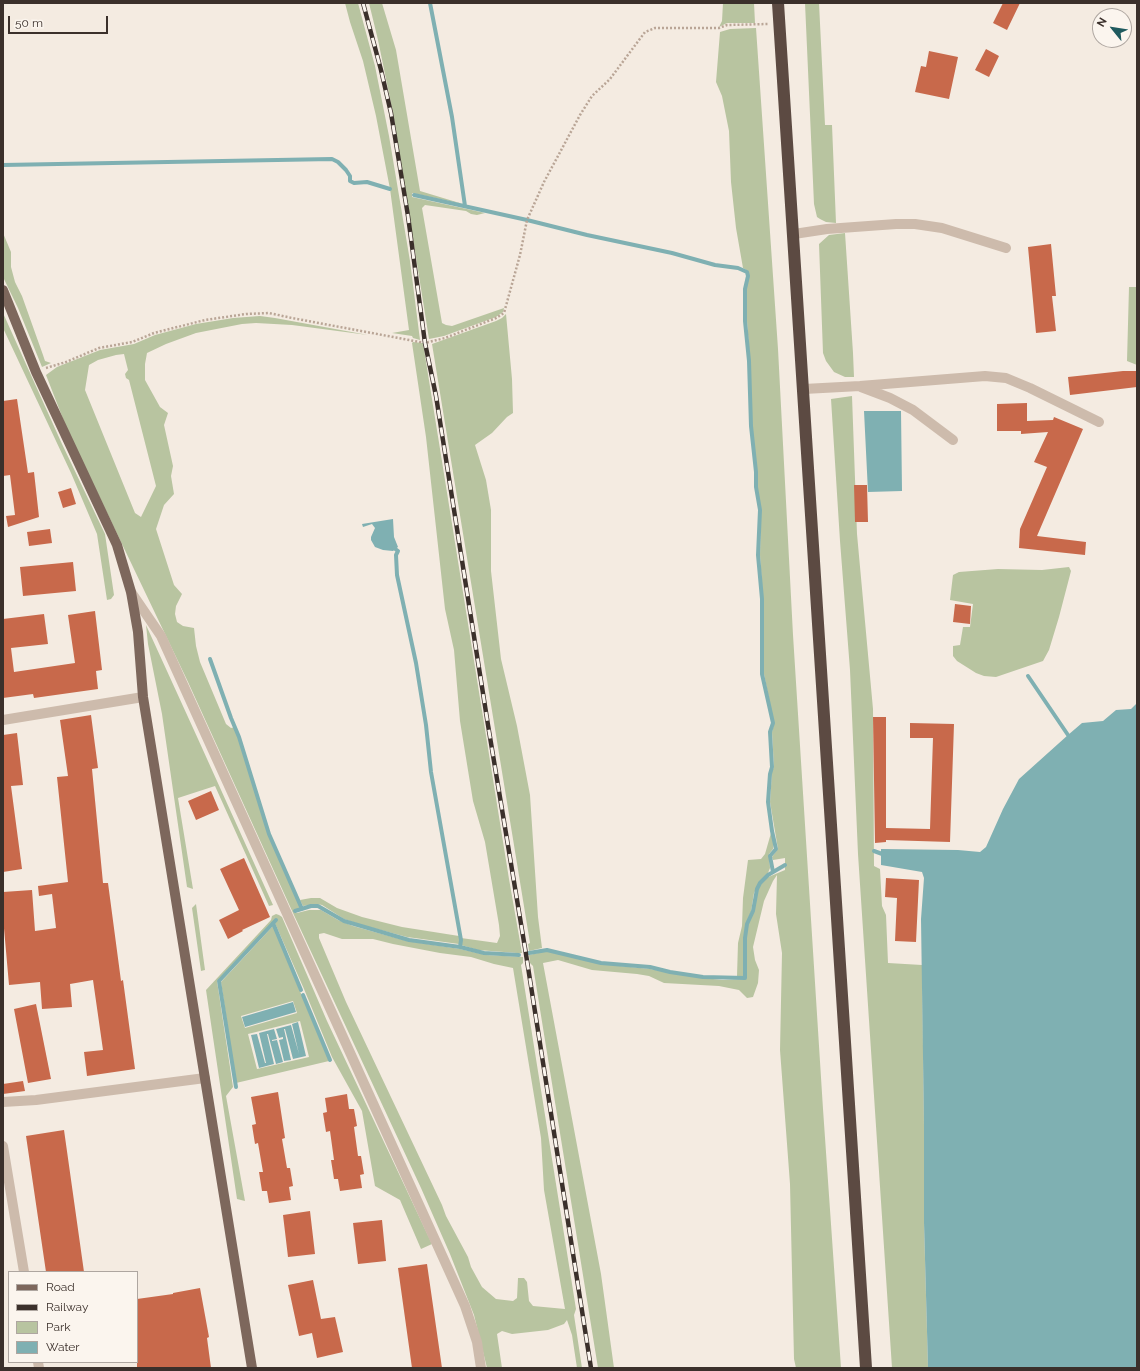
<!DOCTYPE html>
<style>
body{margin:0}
#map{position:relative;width:1140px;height:1371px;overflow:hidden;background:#f4ebe1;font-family:Raleway,sans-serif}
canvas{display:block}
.frame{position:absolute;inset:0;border:4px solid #3b302b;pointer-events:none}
.legend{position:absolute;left:8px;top:1271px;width:130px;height:92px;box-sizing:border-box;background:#fbf5ee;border:1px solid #aea6a0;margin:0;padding:5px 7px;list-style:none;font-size:12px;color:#3b302b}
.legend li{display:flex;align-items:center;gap:8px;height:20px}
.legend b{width:20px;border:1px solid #aea6a0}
.north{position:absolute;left:1092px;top:8px;width:40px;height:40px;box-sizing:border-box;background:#fbf5ee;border:1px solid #aea6a0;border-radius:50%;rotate:300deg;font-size:11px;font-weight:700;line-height:16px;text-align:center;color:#3b302b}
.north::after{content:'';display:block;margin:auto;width:14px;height:18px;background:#1f5a5e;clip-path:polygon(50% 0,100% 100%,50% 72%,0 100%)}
.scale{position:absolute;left:8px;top:16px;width:100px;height:18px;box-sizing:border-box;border:2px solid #3b302b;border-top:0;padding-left:5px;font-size:12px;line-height:14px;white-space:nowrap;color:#3b302b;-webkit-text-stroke:3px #fbf5ee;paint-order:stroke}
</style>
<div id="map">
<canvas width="1140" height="1371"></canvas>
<div class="frame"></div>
<ul class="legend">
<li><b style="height:5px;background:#7d675c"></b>Road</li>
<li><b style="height:5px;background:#3b302b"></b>Railway</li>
<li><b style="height:11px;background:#b8c4a0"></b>Park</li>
<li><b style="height:11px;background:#7fb0b2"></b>Water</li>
</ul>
<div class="north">N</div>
<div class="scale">50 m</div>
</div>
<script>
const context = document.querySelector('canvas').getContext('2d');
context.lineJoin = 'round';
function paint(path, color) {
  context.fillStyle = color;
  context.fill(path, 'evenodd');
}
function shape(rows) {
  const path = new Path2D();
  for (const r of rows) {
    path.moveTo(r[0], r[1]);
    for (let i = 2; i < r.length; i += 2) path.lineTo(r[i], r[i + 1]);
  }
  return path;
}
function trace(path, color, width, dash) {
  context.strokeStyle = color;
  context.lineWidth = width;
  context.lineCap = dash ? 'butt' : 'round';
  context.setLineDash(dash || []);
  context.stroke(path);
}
paint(shape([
 [345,3,358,3,375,66,389,136,410,261,420,340,413,338,412,336,392,333,409,330,390,189,376,116,363,61,350,22],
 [369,3,382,3,396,50,420,191,463,204,412,193,412,197,485,213,477,215,471,214,466,211,425,205,422,208,442,323,446,325,452,326,504,308,503,312,496,317,444,336,429,339,393,113,378,40],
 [723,3,754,3,755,23,727,23,719,27,722,21],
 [805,3,819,3,825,125,832,125,836,223,826,222,820,219,817,217,814,204],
 [756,28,778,349,793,635,823,1109,841,1368,796,1368,794,1359,790,1184,780,1050,782,953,776,914,777,875,773,881,764,901,753,947,755,960,759,970,758,983,753,997,747,998,739,990,719,986,664,983,649,976,637,974,592,970,558,960,543,963,601,1274,614,1368,598,1368,533,966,530,963,529,955,547,951,601,964,650,969,703,978,723,980,746,979,746,939,748,923,754,910,758,890,761,884,766,878,785,870,785,858,773,860,772,857,778,849,770,802,772,771,774,767,772,732,774,724,764,674,763,599,760,555,761,510,757,487,757,472,752,426,750,361,747,321,746,289,749,276,748,271,743,268,736,228,731,182,729,131,722,96,716,82,720,32,730,29],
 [3,233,11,252,11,267,15,282,22,296,43,355,45,361,51,363,42,367,18,308,3,277],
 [845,233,853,353,854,377,845,377,834,372,826,361,823,353,819,244,829,235],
 [1129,287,1137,287,1137,365,1127,361],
 [3,313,62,444,105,534,114,595,111,599,107,600,97,534,71,473,3,328],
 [506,314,512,379,513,413,507,417,492,433,475,445,486,480,491,510,491,571,501,659,517,726,530,795,538,917,542,948,529,951,528,944,530,943,432,344,496,321,502,318],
 [260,316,275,318,368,335,292,325,256,323,242,324,196,333,166,344,147,353,145,364,145,380,160,407,168,413,164,425,173,466,171,476,174,494,164,505,156,529,174,585,182,594,176,606,175,614,177,622,183,626,194,628,196,646,200,662,226,724,231,728,235,727,239,737,269,834,301,908,295,910,295,912,297,913,309,910,321,910,338,920,353,926,407,941,460,949,486,955,523,957,523,963,521,965,576,1309,574,1315,582,1368,577,1368,572,1335,567,1320,564,1324,548,1330,512,1334,502,1331,497,1334,502,1368,487,1368,474,1315,450,1254,421,1188,293,913,188,682,67,429,46,375,57,367,100,350,134,344,155,335,196,324,233,318],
 [124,354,128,370,125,374,126,378,129,380,156,486,141,517,135,513,85,390,89,365,98,360,116,355],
 [324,933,342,939,373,939,393,944,440,953,471,957,494,964,513,968,541,1138,544,1190,565,1309,533,1306,529,1301,527,1282,524,1278,518,1278,517,1298,513,1301,496,1299,482,1287,471,1267,468,1257,446,1216,442,1205,346,1002,319,938,319,934],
 [413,342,423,343,509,879,522,953,517,953,478,950,461,945,461,938,497,943,500,936,499,925,485,842,473,801,460,721,454,650,445,609,426,437,412,343],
 [852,396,857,534,873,709,874,866,880,869,882,906,886,915,888,963,922,965,924,1127,924,1223,928,1368,892,1368,858,854,850,670,840,541,831,399],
 [1069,567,1071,571,1059,617,1049,650,1043,661,996,677,984,676,976,673,957,661,953,656,953,646,960,645,963,627,970,627,973,604,950,600,953,575,959,572,998,569,1042,570],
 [146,625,198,739,273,905,269,906,215,786,178,798,193,889,187,887,162,714,148,644],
 [771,833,774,841,773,849,769,854,770,868,768,873,759,883,754,893,751,912,746,923,744,935,743,976,737,976,738,943,742,926,743,898,748,860,761,859,765,854],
 [311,898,320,898,337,908,362,917,402,927,459,936,459,944,407,937,362,925,344,919,322,905,317,904,303,906,300,900],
 [196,904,205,970,201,971,192,908],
 [276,914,279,915,282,917,327,1021,432,1244,421,1249,400,1200,375,1186,362,1111,332,1057,304,989,274,921,217,981,233,1087,226,1096,245,1201,237,1199,206,990,271,920,272,916],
 [273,926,329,1061,236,1083,221,982],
 [293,1001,297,1013,245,1028,241,1016],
 [300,1021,309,1057,257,1069,248,1034]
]), '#b8c4a0');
paint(shape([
 [864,411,901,411,902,491,868,492],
 [393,519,394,537,398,547,393,551,383,550,375,547,371,540,371,537,375,528,372,524,363,527,362,524],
 [1137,703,1137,1368,928,1368,924,1223,924,1127,921,919,924,878,922,872,881,865,881,849,958,850,980,852,986,847,1003,809,1019,779,1068,735,1082,723,1103,721,1116,710,1131,709],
 [293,1002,296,1012,245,1027,242,1017],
 [298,1022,306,1056,293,1059,285,1029,284,1029,291,1060,284,1061,279,1040,283,1039,283,1037,279,1038,276,1029,291,1025,299,1054,292,1024],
 [274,1029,277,1039,272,1040,272,1041,277,1040,283,1062,276,1064,268,1034,267,1034,274,1064,259,1068,251,1035,257,1034,265,1063,266,1063,259,1033]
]), '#7fb0b2');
trace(shape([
 [430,3,452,117,465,206],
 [3,165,332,159,338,162,346,170,350,176,350,181,354,183,367,182,390,189],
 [414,195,527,220,587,235,672,253,715,265,738,268,747,272,748,276,745,289,745,321,749,361,751,426,756,472,756,487,760,510,758,555,762,599,762,674,773,723,770,732,772,767,770,774,768,802,772,831,776,849,770,856,773,872],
 [394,548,398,551,396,555,397,575,416,663,426,725,431,772,461,940,460,947],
 [210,659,231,718,239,737,269,834,302,909],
 [1028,676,1068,735],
 [874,851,885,855],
 [295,911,311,906,318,906,344,921,409,940,460,947,484,953,519,955],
 [273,923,301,990],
 [529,953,547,950,601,963,650,967,670,972,703,977,745,978,745,938,747,924,753,911,757,889,760,883,768,875,785,865],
 [303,995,330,1060],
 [236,1087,219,981,276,920]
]), '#7fb0b2', 4);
paint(shape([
 [1003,3,1020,3,1007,30,993,23],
 [986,49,999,56,989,77,975,70],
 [929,51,958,57,949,99,915,92,921,66,926,67],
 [1051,244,1056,296,1052,296,1056,331,1036,333,1028,247],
 [1123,371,1137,371,1137,387,1070,395,1068,377],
 [17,399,28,473,34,472,39,517,8,527,6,516,15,515,10,475,3,476,3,401],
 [1027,403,1027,421,1053,420,1054,417,1083,429,1037,536,1086,542,1085,555,1019,548,1020,529,1047,467,1034,462,1048,432,1021,434,1021,431,997,431,997,404],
 [854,485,867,485,868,522,855,522],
 [71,488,76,504,63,508,58,492],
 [50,529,52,543,29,546,27,532],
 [73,562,76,591,23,596,20,567],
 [955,604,971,606,970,624,953,622],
 [95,611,102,670,96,671,98,689,34,698,33,694,3,698,3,619,44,614,48,644,11,648,14,672,75,663,68,615],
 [91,715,98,768,92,769,103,883,108,883,121,981,123,980,135,1069,87,1076,84,1052,103,1050,93,980,70,984,72,1007,42,1009,40,982,9,985,3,917,3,892,32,890,35,931,56,928,52,894,39,896,38,886,68,882,57,777,68,776,60,720],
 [873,717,886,717,886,828,930,829,933,738,910,738,910,723,954,724,950,842,886,840,886,842,875,843],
 [17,733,23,785,11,786,22,869,3,872,3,735],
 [211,791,219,810,196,820,188,801],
 [244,858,270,917,242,930,243,931,228,939,219,920,239,910,220,869],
 [886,878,919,880,916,942,895,941,897,898,885,897],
 [36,1004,51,1079,28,1083,14,1009],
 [23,1081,25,1091,3,1094,3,1084],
 [278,1092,285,1138,282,1139,287,1168,290,1168,293,1186,289,1187,291,1200,269,1203,267,1191,262,1191,259,1172,263,1172,258,1143,255,1144,252,1125,256,1124,251,1097],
 [347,1094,349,1109,354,1109,357,1126,354,1127,358,1156,361,1156,364,1174,360,1175,362,1188,340,1191,338,1179,334,1179,331,1160,334,1160,330,1131,326,1132,323,1113,327,1112,325,1098],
 [64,1130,84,1272,46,1272,26,1136],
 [310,1211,315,1254,288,1257,283,1215],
 [382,1220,386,1261,358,1264,353,1223],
 [427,1264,442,1368,412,1368,398,1268],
 [313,1280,321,1319,335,1317,343,1352,317,1358,312,1333,299,1336,288,1285],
 [200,1288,209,1337,207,1338,211,1368,137,1368,137,1299,173,1294,173,1293]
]), '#c8694b');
trace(shape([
 [46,368,66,362,99,348,132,342,154,333,205,320,246,314,269,313,292,318,425,343,445,338,496,318,504,313,520,255,527,220,544,182,580,115,592,96,610,79,645,32,655,28,719,28,727,25,768,24]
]), '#b9a596', 2.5, [2, 2]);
trace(shape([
 [794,234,827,229,896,224,915,224,942,228,1006,248],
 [861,387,890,398,913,410,953,440],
 [804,389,860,386,985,376,1006,378,1030,388,1099,422],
 [131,592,161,636,465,1306,477,1342,481,1368],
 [3,720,143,697],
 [3,1102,36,1100,205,1078],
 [3,1146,24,1272],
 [38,1362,39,1368]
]), '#cdbbac', 10);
trace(shape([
 [3,290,36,372,117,545,131,592,138,632,143,697,252,1368]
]), '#7d675c', 10);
trace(shape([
 [778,3,866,1368]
]), '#5c4a42', 12);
const rail = shape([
 [363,3,381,70,391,113,408,216,425,343,436,396,488,725,525,948,591,1368]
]);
trace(rail, '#3b302b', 4.5);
trace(rail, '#fbf5ee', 3, [9]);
</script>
